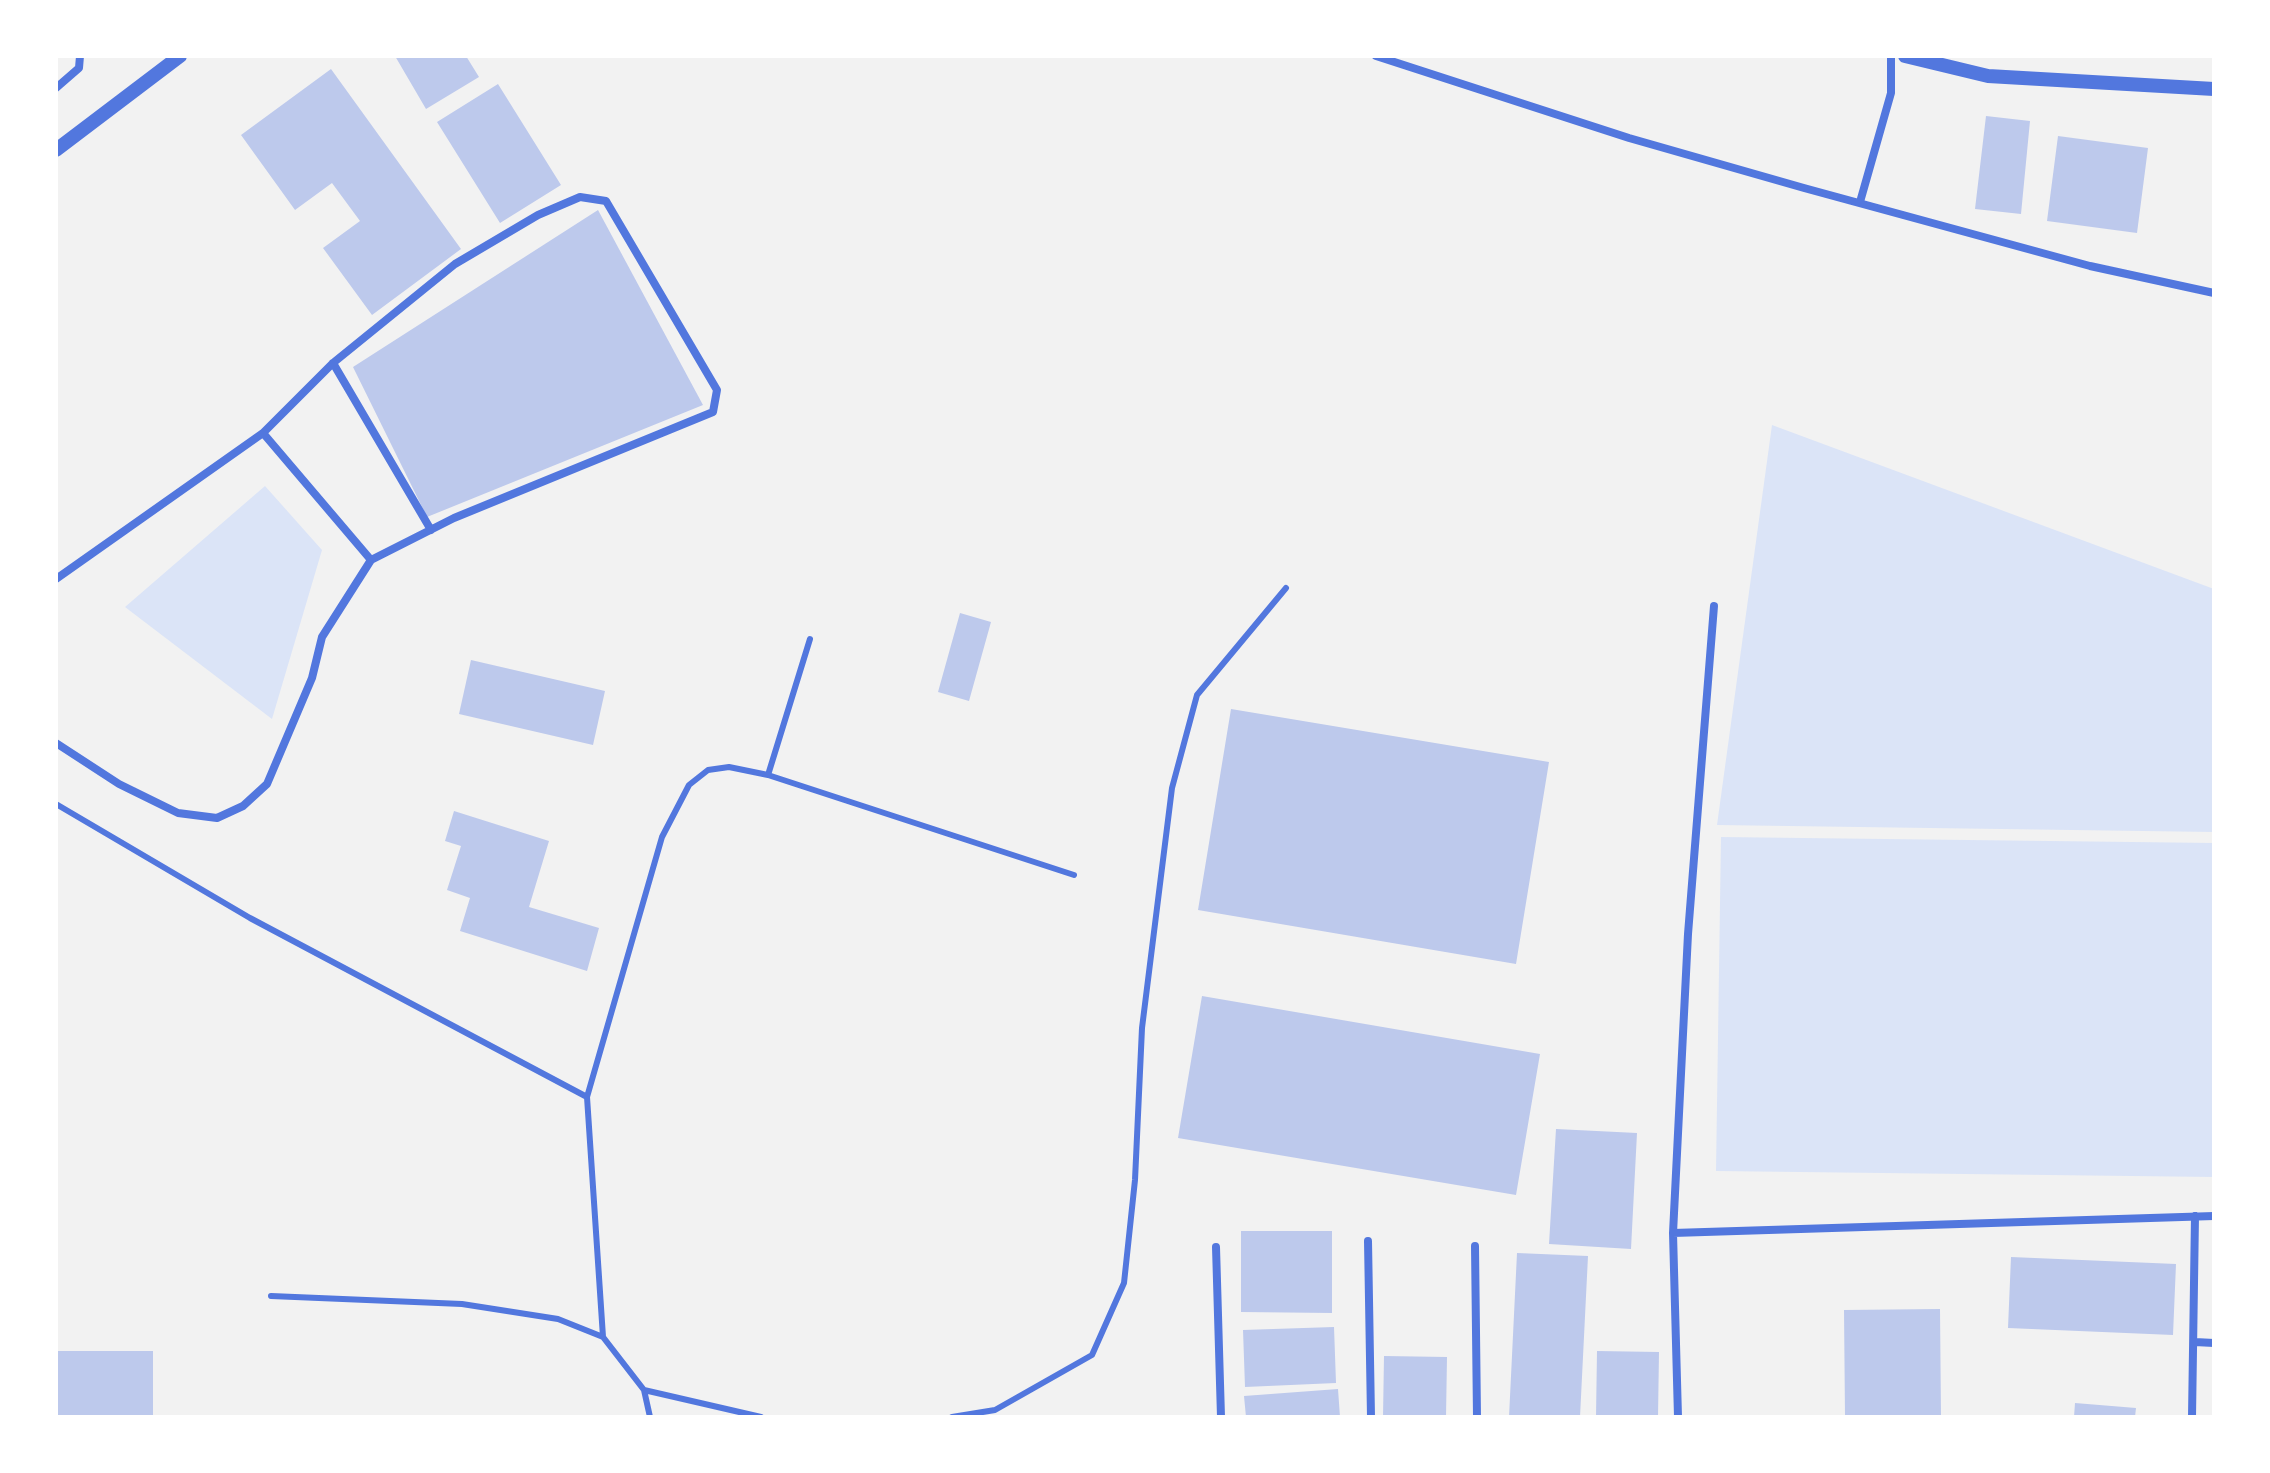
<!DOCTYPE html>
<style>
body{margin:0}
#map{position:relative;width:2270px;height:1473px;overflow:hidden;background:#f2f2f2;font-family:"Space Grotesk",sans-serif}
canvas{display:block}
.frame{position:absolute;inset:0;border:58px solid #fff;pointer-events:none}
</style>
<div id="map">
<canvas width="2270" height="1473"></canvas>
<div class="frame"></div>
</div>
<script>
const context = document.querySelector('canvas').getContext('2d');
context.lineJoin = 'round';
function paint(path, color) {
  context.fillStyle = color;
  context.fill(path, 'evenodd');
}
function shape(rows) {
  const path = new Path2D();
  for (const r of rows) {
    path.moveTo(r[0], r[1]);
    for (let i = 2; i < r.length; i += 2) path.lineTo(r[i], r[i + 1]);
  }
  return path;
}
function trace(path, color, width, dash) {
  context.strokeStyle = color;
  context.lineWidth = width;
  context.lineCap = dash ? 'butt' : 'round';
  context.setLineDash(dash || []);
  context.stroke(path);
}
paint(shape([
 [1772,425,2214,589,2214,832,1717,825],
 [265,486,322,550,272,719,125,607],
 [1721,837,2214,843,2214,1177,1716,1171]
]), '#dbe4f7');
paint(shape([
 [395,56,466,56,479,77,426,109],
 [331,69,461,249,372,315,323,248,360,221,332,183,295,210,241,135],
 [498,84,561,185,500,223,437,122],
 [1986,116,2030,121,2021,214,1975,209],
 [2058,136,2148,148,2137,233,2047,221],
 [598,210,703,405,427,517,353,367],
 [960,613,991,622,969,701,938,692],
 [471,660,605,691,593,745,459,714],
 [1231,709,1549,762,1516,964,1198,910],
 [454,811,549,841,529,907,599,928,587,971,460,931,470,898,447,890,461,846,445,841],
 [1202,996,1540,1054,1516,1195,1178,1138],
 [1556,1129,1637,1133,1631,1249,1549,1244],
 [1241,1231,1332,1231,1332,1313,1241,1312],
 [1517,1253,1588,1256,1580,1417,1509,1417],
 [2011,1257,2176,1264,2173,1335,2008,1328],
 [1940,1309,1941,1416,1845,1416,1844,1310],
 [1334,1327,1336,1383,1245,1387,1243,1330],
 [56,1351,153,1351,153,1417,56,1417],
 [1597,1351,1659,1352,1658,1417,1596,1417],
 [1384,1356,1447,1357,1446,1417,1383,1417],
 [1338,1389,1340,1417,1246,1417,1244,1396],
 [2075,1403,2136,1408,2135,1417,2074,1417]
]), '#bdc9ec');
trace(shape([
 [768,775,810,639],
 [56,804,250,918,587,1097],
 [271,1296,462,1304,558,1319,603,1337,644,1390,650,1417],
 [603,1337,587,1097,662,837,689,785,708,770,729,767,768,775,1074,875],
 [644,1390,761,1417],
 [952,1417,995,1410,1092,1355,1124,1283,1135,1180,1142,1028,1172,788,1197,695,1286,588]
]), '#5277de', 6);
trace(shape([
 [1376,56,1629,138,1804,188,2090,266,2214,293],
 [56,88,79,68,80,56],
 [1860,202,1891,93,1891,56],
 [333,363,431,530],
 [263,433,371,560],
 [56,579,263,433,333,363,455,264,538,215,580,197,606,201,717,390,713,412,454,518,371,560,322,637,312,678,267,784,243,806,217,818,178,813,119,784,56,743],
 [1673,1233,2214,1216],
 [1368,1241,1371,1417],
 [1475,1246,1477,1417],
 [1216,1247,1221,1417],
 [2195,1342,2214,1343],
 [1678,1417,1673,1233,1688,934,1714,606],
 [2192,1417,2195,1216]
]), '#5277de', 8);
trace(shape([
 [1905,56,1988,76,2214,89],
 [56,150,180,56]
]), '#5277de', 14);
</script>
